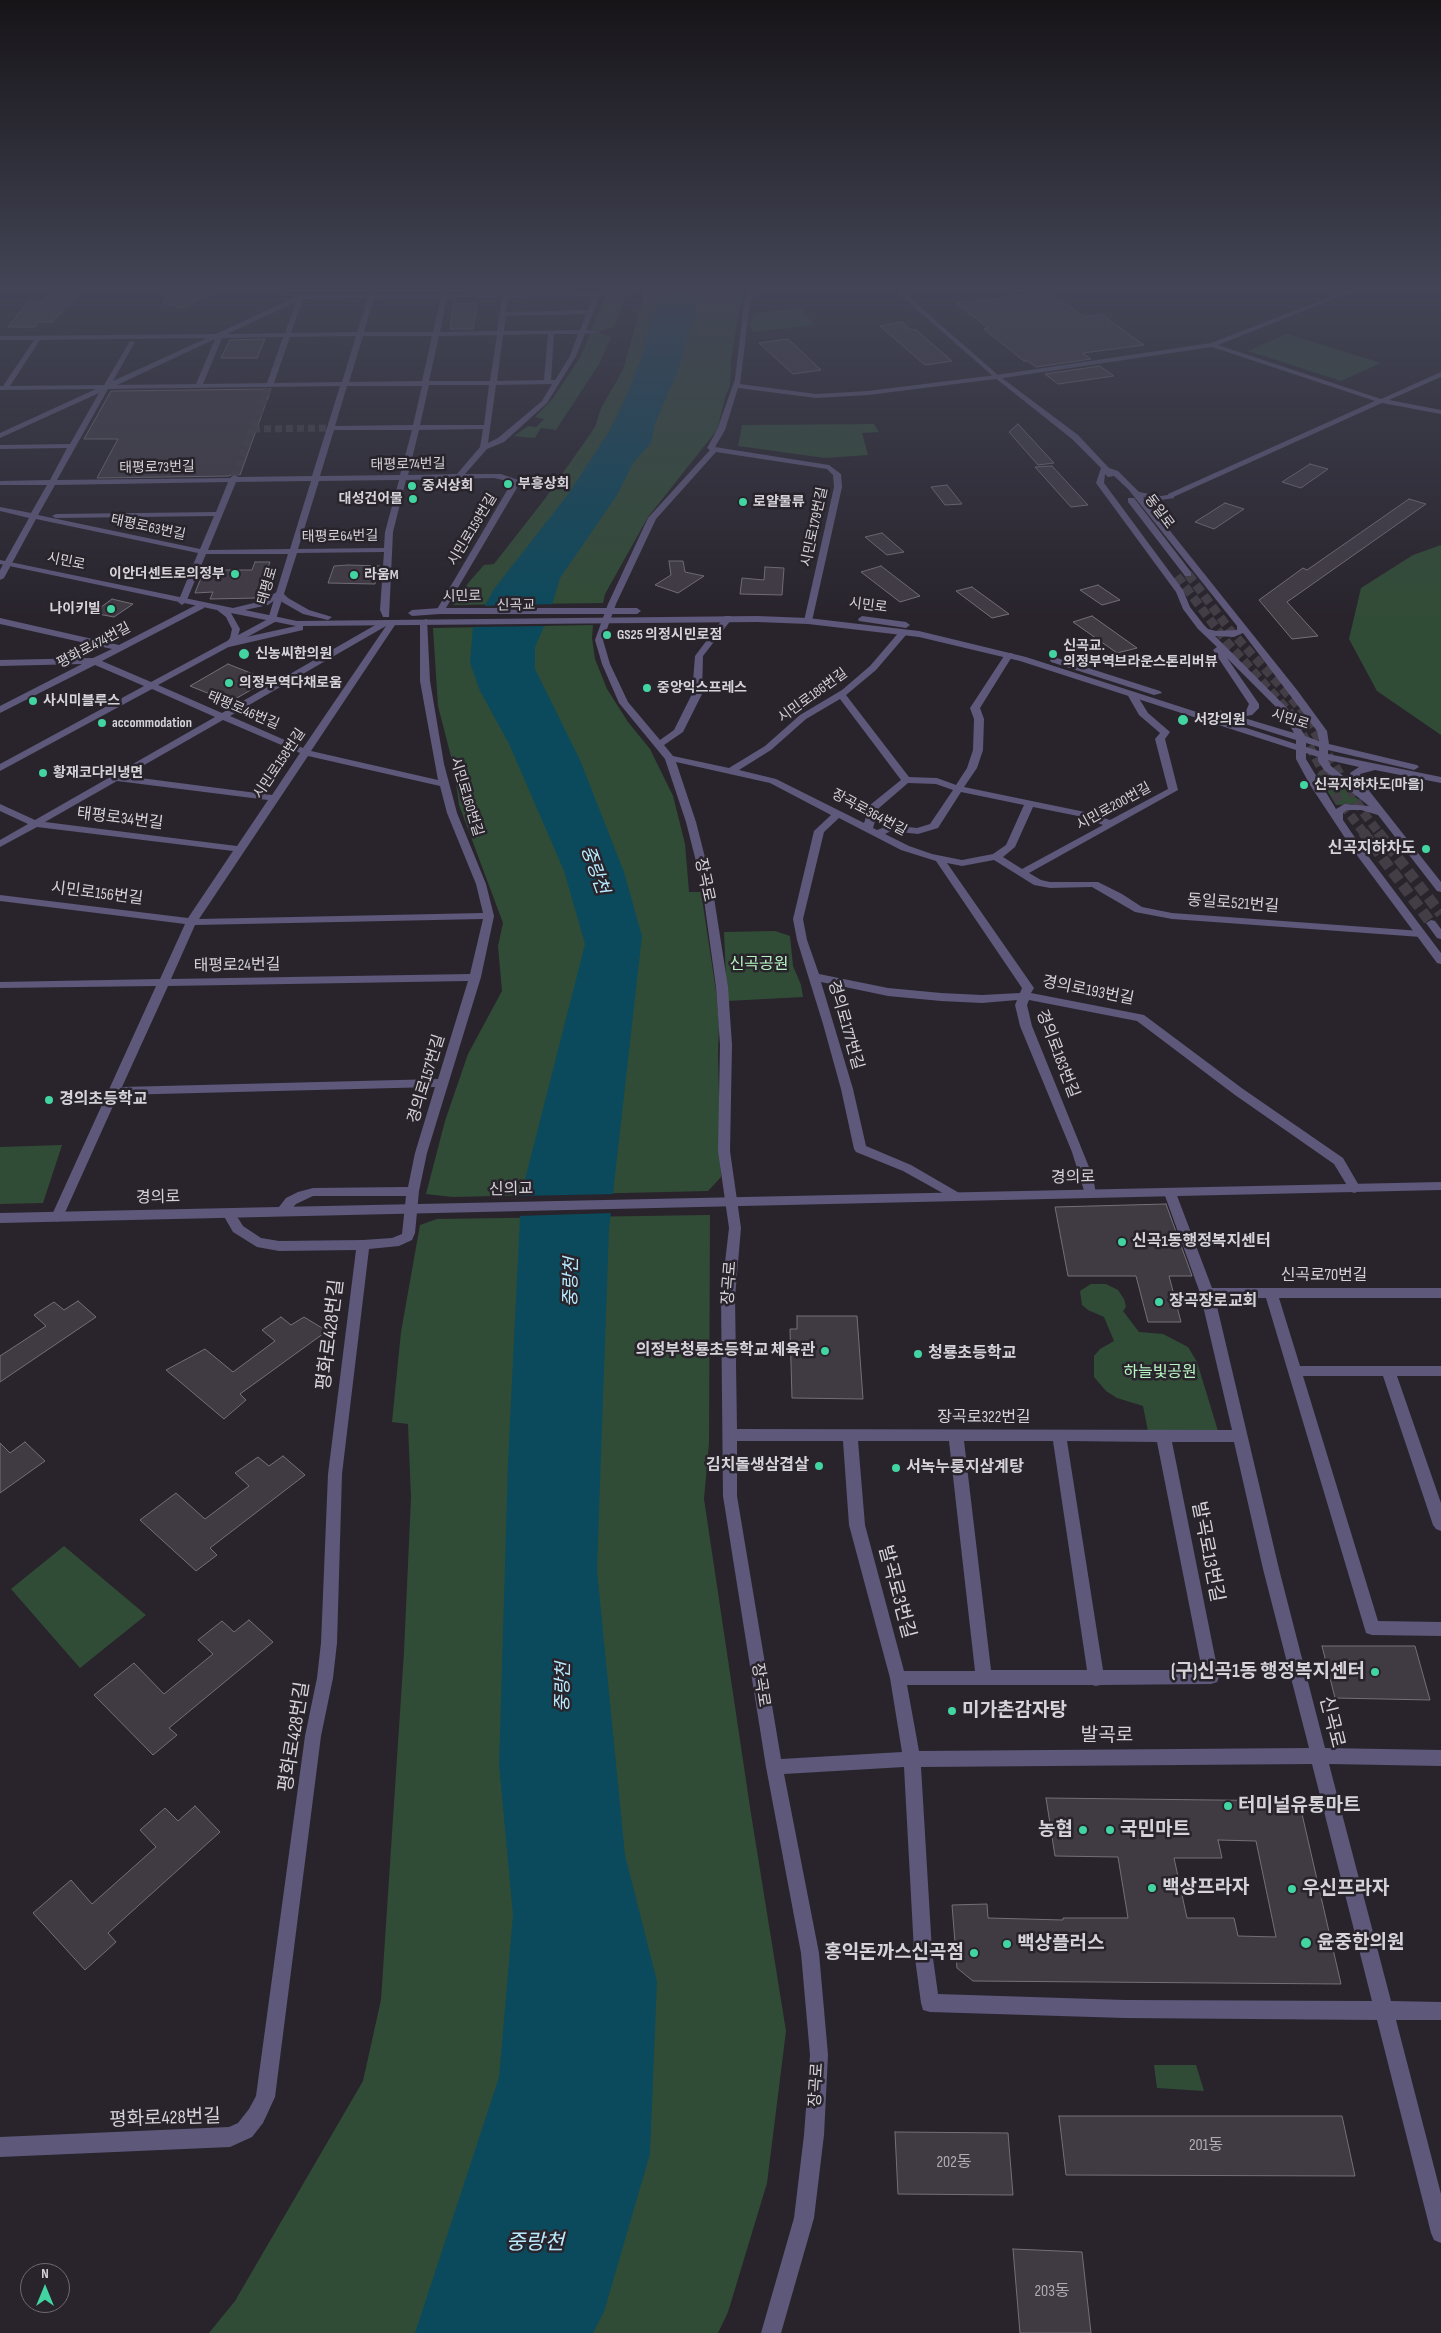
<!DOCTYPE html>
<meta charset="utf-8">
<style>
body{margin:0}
#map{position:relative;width:1441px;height:2333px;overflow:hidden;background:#29242c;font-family:"Sofia Sans Condensed",sans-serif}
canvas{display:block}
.north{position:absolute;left:20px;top:2263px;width:50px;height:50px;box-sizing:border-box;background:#29242c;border:1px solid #6e6a71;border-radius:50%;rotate:0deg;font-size:14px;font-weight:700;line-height:20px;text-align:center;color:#d5d2d8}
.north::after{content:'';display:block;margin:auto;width:18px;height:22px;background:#42d4a1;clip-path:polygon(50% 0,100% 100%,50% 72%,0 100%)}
</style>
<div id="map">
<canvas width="1441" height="2333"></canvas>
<div class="north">N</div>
</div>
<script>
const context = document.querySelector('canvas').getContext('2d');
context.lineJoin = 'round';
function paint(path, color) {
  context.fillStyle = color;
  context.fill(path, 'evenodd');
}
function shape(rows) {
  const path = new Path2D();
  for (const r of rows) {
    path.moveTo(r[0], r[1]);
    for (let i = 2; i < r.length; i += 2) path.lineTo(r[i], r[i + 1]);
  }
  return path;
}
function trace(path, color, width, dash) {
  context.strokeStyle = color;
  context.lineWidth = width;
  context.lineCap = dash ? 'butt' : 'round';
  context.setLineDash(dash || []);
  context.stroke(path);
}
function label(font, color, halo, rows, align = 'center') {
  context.font = font + ' "Sofia Sans Condensed","Noto Sans KR",sans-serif';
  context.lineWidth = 5;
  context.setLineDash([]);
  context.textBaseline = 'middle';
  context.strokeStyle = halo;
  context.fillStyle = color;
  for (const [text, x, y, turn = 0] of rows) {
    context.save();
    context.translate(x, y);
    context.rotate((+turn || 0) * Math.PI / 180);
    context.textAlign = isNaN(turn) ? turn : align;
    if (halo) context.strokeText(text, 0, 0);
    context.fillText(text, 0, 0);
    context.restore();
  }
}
paint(shape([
 [607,292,627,292,614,327,597,332,611,337,599,364,556,430,541,428,535,438,514,436,528,426,536,427,544,419,535,417,553,398,581,356],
 [645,292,742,292,731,359,730,386,726,395,717,430,648,517,605,594,603,603,453,605,469,582,484,565,494,564,544,500,595,427,601,408,623,370],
 [800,308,815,325,753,332,749,323,757,313],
 [1287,334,1381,363,1341,381,1248,351],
 [874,424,879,432,862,433,868,455,825,458,738,446,742,425],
 [1441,545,1441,735,1377,691,1349,639,1361,588,1413,555],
 [593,625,592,638,595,659,607,689,628,722,650,749,673,796,685,844,689,892,701,892,716,991,719,1025,718,1054,721,1177,708,1191,453,1197,426,1194,445,1121,468,1054,502,991,498,946,503,923,459,805,454,768,438,706,433,628],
 [1320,772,1324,773,1363,803,1336,805,1317,774],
 [775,931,790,936,793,966,801,985,803,997,727,1001,724,932],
 [62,1145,43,1203,0,1204,0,1147],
 [710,1215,709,1443,704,1499,751,1814,786,2031,767,2183,728,2312,718,2333,209,2333,235,2301,363,2081,381,2000,404,1652,411,1498,408,1424,392,1422,401,1332,420,1225,437,1219],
 [1091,1284,1106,1284,1118,1290,1124,1299,1126,1307,1123,1311,1139,1332,1163,1334,1188,1347,1197,1362,1218,1431,1148,1431,1143,1406,1117,1398,1106,1391,1094,1377,1094,1356,1100,1349,1114,1341,1104,1317,1088,1310,1082,1305,1080,1291],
 [64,1546,146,1615,80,1668,11,1589],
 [1154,2065,1196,2065,1204,2091,1157,2088]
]), '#314c36');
paint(shape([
 [659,292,700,292,679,368,655,423,651,443,633,463,617,495,560,578,549,615,535,647,535,669,580,760,624,872,642,936,609,1229,597,1570,625,1855,657,1981,650,2154,604,2312,593,2333,415,2333,499,2077,513,1915,499,1765,508,1462,521,1195,585,944,564,871,509,744,480,691,470,663,473,627,494,589,569,493,610,430,629,390,643,352]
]), '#0b4a5c');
paint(shape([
 [555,604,547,626,470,627,482,606],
 [616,1194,613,1213,517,1216,518,1196]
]), '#29242c');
const building = shape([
 [51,292,78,292,69,306,66,306,53,322,38,322,35,327,8,327,28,302,44,302,51,292],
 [168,292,217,292,182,308,163,303,168,292],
 [1049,292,1084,317,1101,314,1144,345,1083,353,1091,359,1036,367,1028,361,1024,361,984,329,988,328,956,303,1049,292],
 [454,303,477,303,473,329,450,329,454,303],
 [902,322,911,330,915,329,952,361,925,365,880,326,902,322],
 [265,339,257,358,221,358,230,340,265,339],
 [788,339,821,370,793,374,759,343,788,339],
 [1100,366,1114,376,1058,384,1045,374,1100,366],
 [271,389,240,475,235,473,229,476,97,478,118,439,84,439,111,391,271,389],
 [1018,424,1054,463,1038,465,1009,432,1018,424],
 [1310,464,1328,469,1301,488,1282,482,1310,464],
 [1052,466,1088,505,1071,507,1035,467,1052,466],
 [947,485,962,504,945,505,931,487,947,485],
 [1409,499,1426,504,1287,602,1318,636,1292,639,1259,600,1303,568,1307,570,1409,499],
 [1225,503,1244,509,1214,529,1195,522,1225,503],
 [882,533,904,552,887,555,865,537,882,533],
 [669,561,683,561,685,572,704,576,678,593,655,585,671,575,669,561],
 [255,562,270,562,257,598,210,599,213,592,195,593,204,570,252,570,255,562],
 [348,565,380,566,375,584,328,583,334,566,348,565],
 [881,566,920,596,900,602,861,572,881,566],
 [765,567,784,568,782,595,740,594,742,578,764,580,765,567],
 [1098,585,1120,600,1102,605,1080,590,1098,585],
 [972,587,1009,614,992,618,956,591,972,587],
 [112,599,133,604,114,617,93,613,112,599],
 [1092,616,1137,648,1117,653,1073,622,1092,616],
 [228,664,268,680,230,702,190,686,228,664],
 [1166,1204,1192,1276,1169,1276,1181,1322,1148,1322,1136,1276,1068,1276,1055,1207,1166,1204],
 [78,1301,96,1317,0,1382,0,1356,46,1326,34,1315,54,1302,64,1310,78,1301],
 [797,1316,857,1316,863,1399,792,1398,790,1329,797,1329,797,1316],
 [281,1317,291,1325,304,1317,327,1331,240,1394,246,1400,224,1419,166,1370,205,1349,233,1372,275,1341,262,1330,281,1317],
 [25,1442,45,1461,0,1493,0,1443,10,1453,25,1442],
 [283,1456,305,1475,210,1548,217,1555,196,1571,140,1520,176,1493,205,1519,249,1486,235,1473,258,1457,269,1466,283,1456],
 [249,1620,273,1642,169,1728,177,1735,153,1755,94,1695,134,1663,164,1694,213,1654,198,1640,222,1621,234,1632,249,1620],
 [1322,1646,1415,1646,1430,1700,1335,1698,1322,1646],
 [1046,1798,1299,1801,1341,1984,973,1981,957,1968,952,1905,987,1904,988,1918,1063,1920,1063,1918,1128,1918,1118,1857,1055,1856,1046,1798],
 [1218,1840,1256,1841,1276,1937,1238,1936,1234,1918,1187,1918,1174,1858,1222,1858,1218,1840],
 [195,1806,220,1832,108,1933,116,1942,85,1970,33,1913,71,1880,92,1904,156,1847,140,1830,165,1808,178,1821,195,1806],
 [1059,2116,1342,2116,1355,2176,1066,2175,1059,2116],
 [895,2132,1008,2133,1013,2195,898,2194,895,2132],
 [1013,2249,1082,2252,1091,2333,1020,2333,1013,2249]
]);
paint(building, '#403a43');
trace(building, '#746f78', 1);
trace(shape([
 [253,429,331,428],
 [234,477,269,386]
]), '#433e46', 7, [7, 4]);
trace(shape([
 [1188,574,1229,629,1300,708,1363,812,1379,833],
 [1177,576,1226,641,1292,715,1338,799,1364,833]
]), '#433e46', 9, [9, 4.5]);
trace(shape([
 [1363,832,1431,923],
 [1378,832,1441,914]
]), '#433e46', 11, [11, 5.5]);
paint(shape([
 [276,292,299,295,302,292,305,295,369,294,370,292,376,292,375,294,442,294,442,292,448,292,448,294,601,292,586,330,601,332,585,334,576,356,547,403,504,442,487,449,465,474,501,474,521,481,443,613,436,611,512,482,494,478,406,480,393,532,389,617,383,617,380,610,384,552,297,553,275,622,158,685,222,713,384,620,396,620,397,622,311,751,438,780,420,681,420,621,427,619,430,681,444,764,457,813,486,884,494,916,481,977,427,1153,419,1191,415,1233,412,1240,399,1246,369,1249,342,1474,337,1643,333,1678,321,1736,275,2097,263,2123,252,2137,230,2147,0,2157,0,2137,229,2127,238,2123,249,2109,256,2096,305,1736,317,1678,321,1643,328,1474,356,1250,279,1251,257,1247,233,1232,222,1213,223,1210,233,1210,243,1226,261,1238,279,1241,363,1240,392,1238,402,1234,406,1196,313,1196,296,1204,286,1215,276,1215,275,1212,286,1198,298,1192,313,1188,408,1187,415,1153,435,1087,118,1095,63,1217,57,1222,51,1217,156,986,0,988,0,982,160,979,185,924,0,901,0,895,188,918,233,851,37,827,0,847,0,840,28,824,0,811,0,804,35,820,215,717,152,689,0,771,0,764,144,686,95,665,0,713,0,706,82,664,0,666,0,660,93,658,112,649,0,624,0,618,119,645,198,604,204,604,204,608,102,661,151,682,268,619,288,554,206,554,186,602,182,605,178,602,198,553,36,519,4,578,0,580,0,570,29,518,0,511,0,507,31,513,47,485,0,485,0,481,50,480,67,448,0,449,0,445,70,444,99,393,0,438,0,433,96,389,0,390,0,386,3,386,34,340,0,340,0,336,216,334,295,297,276,292],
 [593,296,588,310,506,312,508,297,593,296],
 [441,297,433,332,364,332,374,298,441,297],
 [447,297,502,297,497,331,440,332,447,297],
 [368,298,357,332,291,333,303,299,368,298],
 [296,302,285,333,227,334,296,302],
 [586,314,580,330,504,331,506,316,586,314],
 [548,334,544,380,497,381,503,335,548,334],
 [554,334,578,334,570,356,555,380,551,380,554,334],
 [497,335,490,381,429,381,439,336,497,335],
 [356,336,342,382,274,383,290,337,356,336],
 [363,336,432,336,422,381,349,382,363,336],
 [283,337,267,383,203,384,222,338,283,337],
 [207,338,113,381,135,342,130,341,104,385,10,386,40,340,207,338],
 [215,339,196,384,117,385,215,339],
 [552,384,542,401,498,438,488,443,496,385,552,384],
 [429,385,489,385,484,425,420,425,429,385],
 [340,386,312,476,238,477,234,475,230,478,57,480,108,389,340,386],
 [347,386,422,386,413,425,335,426,347,386],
 [483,429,480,447,457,474,408,475,419,430,483,429],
 [334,430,412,430,400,475,320,476,334,430],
 [399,480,385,532,384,548,298,549,319,481,399,480],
 [311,481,290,549,208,550,236,482,311,481],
 [228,482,216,512,56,514,52,516,56,518,214,516,200,549,38,515,55,485,228,482],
 [386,626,303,748,230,716,386,626],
 [223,720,300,753,272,795,125,776,223,720],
 [308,756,440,786,447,813,476,884,483,913,199,919,308,756],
 [117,781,268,800,237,846,45,822,117,781],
 [483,919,470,974,171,979,195,925,483,919],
 [468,981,438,1079,122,1087,168,986,468,981],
 [749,292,755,292,750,303,740,384,816,394,868,391,996,375,1211,343,1343,292,1351,292,1218,345,1381,399,1441,372,1441,377,1389,400,1441,410,1441,414,1382,403,1171,498,1168,498,1168,494,1375,401,1212,347,996,379,868,395,816,398,738,388,725,430,715,447,829,465,841,474,842,487,812,621,808,624,804,621,834,487,833,475,827,469,716,452,656,519,616,604,603,640,610,664,628,702,660,740,674,730,692,694,695,656,725,616,731,616,731,620,703,656,702,694,683,732,664,745,673,756,729,768,765,746,800,715,842,690,870,666,900,631,906,631,906,635,876,670,846,695,909,777,937,778,956,785,967,768,973,750,974,719,970,708,1006,653,1012,653,1013,655,980,708,984,719,983,750,977,768,964,787,1085,812,1110,820,1168,789,1155,739,1160,733,1139,715,1127,694,1135,692,1148,713,1170,732,1165,739,1178,790,1029,873,1041,880,1050,882,1098,882,1122,894,1142,907,1172,913,1421,931,1426,934,1421,937,1172,919,1135,912,1092,887,1050,888,1034,885,994,860,962,866,947,863,1034,988,1031,993,1144,1015,1243,1089,1343,1158,1361,1189,1355,1193,1351,1192,1334,1164,1235,1095,1137,1021,1029,1000,1027,1005,1032,1026,1093,1177,1096,1194,1094,1197,1086,1197,1072,1152,1020,1026,1015,1005,1017,1000,982,1003,941,1001,888,996,821,982,853,1089,866,1146,911,1165,961,1194,963,1197,961,1200,957,1201,903,1171,856,1152,854,1149,841,1089,823,1024,797,940,793,919,814,831,831,815,770,783,676,762,696,822,712,885,728,987,732,1045,730,1151,741,1228,735,1297,737,1429,1232,1430,1200,1293,1164,1193,1170,1189,1176,1193,1212,1288,1441,1288,1441,1298,1279,1298,1300,1366,1441,1366,1441,1376,1397,1376,1441,1503,1441,1531,1436,1529,1433,1525,1383,1376,1303,1376,1378,1621,1441,1622,1441,1636,1372,1635,1366,1633,1266,1298,1215,1298,1279,1569,1325,1748,1441,1750,1441,1766,1329,1764,1391,2001,1441,2002,1441,2020,1396,2020,1441,2194,1441,2243,1434,2240,1431,2233,1377,2020,1125,2018,930,2012,923,2010,921,2003,914,1951,904,1767,784,1774,819,1953,828,2055,824,2135,814,2218,781,2333,761,2333,794,2218,804,2135,810,2055,801,1953,766,1767,723,1496,721,1297,729,1228,718,1151,720,1045,716,987,702,885,686,822,665,759,619,703,602,664,595,640,608,604,648,518,710,450,707,448,717,430,735,379,744,303,749,292],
 [840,699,901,780,870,805,864,823,776,779,739,770,771,750,806,719,840,699],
 [908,783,936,784,953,790,930,824,917,828,890,825,877,830,873,828,879,808,908,783],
 [961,792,1024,805,1006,845,993,854,962,860,932,854,909,846,885,834,891,831,918,834,938,828,961,792],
 [1033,807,1083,817,1103,825,1022,869,1003,857,1015,847,1033,807],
 [839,818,901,850,936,861,1022,988,1020,993,982,995,941,993,888,988,819,974,807,940,803,919,824,832,839,818],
 [737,1441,843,1441,849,1525,890,1678,902,1752,781,1759,737,1496,737,1441],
 [858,1441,949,1441,975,1671,904,1671,865,1525,858,1441],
 [964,1441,1053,1441,1087,1670,991,1670,964,1441],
 [1067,1441,1157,1442,1202,1670,1103,1670,1067,1441],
 [1172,1442,1234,1442,1263,1569,1309,1748,919,1751,907,1685,1092,1685,1096,1686,1100,1685,1211,1684,1217,1682,1219,1677,1172,1442],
 [1312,1764,1372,2001,1125,2000,938,1994,932,1951,921,1767,1312,1764]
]), '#5e587b');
paint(shape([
 [897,292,903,292,998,375,1078,435,1109,468,1118,471,1139,492,1161,496,1174,494,1174,498,1161,500,1143,497,1297,690,1327,731,1329,744,1417,765,1419,767,1414,770,1328,750,1328,754,1441,777,1441,783,1375,770,1360,774,1363,783,1441,882,1441,892,1437,891,1378,815,1361,810,1347,810,1343,813,1343,820,1362,848,1441,953,1441,964,1437,963,1353,850,1310,785,1296,759,1296,750,1020,661,919,637,808,624,757,622,303,626,303,630,229,647,225,644,230,638,232,629,226,617,217,610,0,564,0,560,233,608,262,601,280,590,288,598,309,610,332,617,328,620,303,614,282,602,279,597,268,605,245,610,297,621,757,616,808,618,919,631,1026,657,1296,744,1296,740,1216,715,1214,713,1219,710,1230,714,1246,711,1249,704,1213,650,1217,647,1198,629,1183,609,1176,592,1096,483,1101,468,1072,439,994,377,897,292],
 [1105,474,1108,477,1114,476,1128,489,1237,626,1237,630,1216,631,1208,629,1204,625,1190,607,1183,590,1104,483,1105,474],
 [231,613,296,626,237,639,240,629,231,613],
 [1243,633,1317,731,1319,741,1305,736,1291,712,1215,636,1234,637,1243,633],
 [1227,658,1284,715,1294,733,1241,717,1252,715,1259,708,1259,704,1227,658],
 [1306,743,1319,747,1319,751,1306,747,1306,743],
 [1306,753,1318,757,1318,761,1324,770,1369,806,1345,804,1336,809,1306,759,1306,753],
 [1328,760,1359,767,1350,773,1354,785,1331,766,1328,760],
 [1128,498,1134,498,1191,572,1191,576,1185,576,1128,502,1128,498],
 [440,608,637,608,641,611,637,614,440,614,412,616,408,613,412,610,440,608],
 [862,616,906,622,910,625,906,628,859,621,858,619,862,616],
 [1054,657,1160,691,1162,693,1154,695,1051,662,1050,660,1054,657],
 [1431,920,1435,921,1441,929,1441,939,1437,938,1426,923,1431,920],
 [1441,1182,1441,1190,0,1223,0,1213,1441,1182]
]), '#5e587b');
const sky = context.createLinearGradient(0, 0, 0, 618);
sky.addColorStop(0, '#171418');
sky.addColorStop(0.47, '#434556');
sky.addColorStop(1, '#43455600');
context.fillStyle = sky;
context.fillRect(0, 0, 1441, 618);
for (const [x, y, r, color] of [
 [508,484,5,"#42d4a1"],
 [412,486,5,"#42d4a1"],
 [413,499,5,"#42d4a1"],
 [743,502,5,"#42d4a1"],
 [235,574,5,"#42d4a1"],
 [354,575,5,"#42d4a1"],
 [111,609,5,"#42d4a1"],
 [607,635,5,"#42d4a1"],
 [244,654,6,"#42d4a1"],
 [1053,654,5,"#42d4a1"],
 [229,683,5,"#42d4a1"],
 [647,688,5,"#42d4a1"],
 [33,701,5,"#42d4a1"],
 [1183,720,6,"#42d4a1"],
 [102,723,5,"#42d4a1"],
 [43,773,5,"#42d4a1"],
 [1304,785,5,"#42d4a1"],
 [1426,849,5,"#42d4a1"],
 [49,1100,5,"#42d4a1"],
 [1122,1242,5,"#42d4a1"],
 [1159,1302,5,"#42d4a1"],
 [825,1351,5,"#42d4a1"],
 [918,1354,5,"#42d4a1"],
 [819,1466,5,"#42d4a1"],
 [896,1468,5,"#42d4a1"],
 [1375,1672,5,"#42d4a1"],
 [952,1711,5,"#42d4a1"],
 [1228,1806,5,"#42d4a1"],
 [1083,1830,5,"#42d4a1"],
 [1110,1830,5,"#42d4a1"],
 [1152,1888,5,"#42d4a1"],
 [1292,1889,5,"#42d4a1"],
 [1306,1943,6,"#42d4a1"],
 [1007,1944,5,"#42d4a1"],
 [974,1953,5,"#42d4a1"]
]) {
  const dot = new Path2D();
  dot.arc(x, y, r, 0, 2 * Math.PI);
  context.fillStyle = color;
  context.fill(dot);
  trace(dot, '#29242c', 2);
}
label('14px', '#d5d2d8', '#29242c', [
 ["태평로74번길",408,465,-1],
 ["태평로73번길",157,468,-1],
 ["동일로",1159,512,53],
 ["시민로179번길",815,527,-78],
 ["태평로63번길",148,528,12],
 ["시민로159번길",473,530,-59],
 ["태평로64번길",340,537,-1],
 ["시민로",66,562,12],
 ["태평로",268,586,-74],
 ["시민로",462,597,-1],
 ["신곡교",516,606,-1],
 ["시민로",868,606,7],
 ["평화로474번길",94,646,-28],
 ["시민로186번길",813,696,-36],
 ["태평로46번길",243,711,23],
 ["시민로",1290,720,17],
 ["시민로158번길",280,764,-56],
 ["시민로160번길",466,797,73],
 ["시민로200번길",1114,807,-29],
 ["장곡로364번길",869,813,28]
]);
label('bold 14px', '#d5d2d8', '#29242c', [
 ["부흥상회",518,484],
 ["중서상회",422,486],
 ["대성건어물",403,499,"right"],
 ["로얄물류",753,502],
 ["이안더센트로의정부",225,574,"right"],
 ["라움M",364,575],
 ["나이키빌",101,609,"right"],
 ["GS25 의정시민로점",617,635],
 ["신곡교.",1063,646],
 ["의정부역브라운스톤리버뷰",1063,662],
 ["신농씨한의원",255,654],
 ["의정부역다채로움",239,683],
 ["중앙익스프레스",657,688],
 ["사시미블루스",43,701],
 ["서강의원",1194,720],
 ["accommodation",112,723],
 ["황재코다리냉면",53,773],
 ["신곡지하차도(마을)",1314,785]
], 'left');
label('16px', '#d5d2d8', '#29242c', [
 ["태평로34번길",120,819,7],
 ["장곡로",704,880,78],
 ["시민로156번길",97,894,7],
 ["동일로521번길",1233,904,4],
 ["태평로24번길",237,966,-1],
 ["경의로193번길",1088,991,11],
 ["경의로177번길",845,1025,74],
 ["경의로183번길",1057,1054,69],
 ["경의로157번길",427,1079,-73],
 ["경의로",1073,1178,-1],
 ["신의교",511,1190,-1],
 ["경의로",158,1198,-1],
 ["신곡로70번길",1324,1276],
 ["장곡로",730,1283,-86],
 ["장곡로322번길",984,1418],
 ["장곡로",760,1685,81],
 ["장곡로",817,2085,-87]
]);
label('bold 16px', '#d5d2d8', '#29242c', [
 ["신곡지하차도",1416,849,"right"],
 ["경의초등학교",59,1100],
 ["신곡1동행정복지센터",1132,1242],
 ["장곡장로교회",1169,1302],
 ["의정부청룡초등학교 체육관",815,1351,"right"],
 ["청룡초등학교",928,1354],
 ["김치돌생삼겹살",809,1466,"right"],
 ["서녹누룽지삼계탕",906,1468]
], 'left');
label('16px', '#b7f6c1', '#29242c', [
 ["신곡공원",759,965],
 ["하늘빛공원",1160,1373]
]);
label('16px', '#b0acb3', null, [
 ["201동",1206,2146],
 ["202동",954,2163],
 ["203동",1052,2292]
]);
label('italic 18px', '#b8ebfe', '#29242c', [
 ["중랑천",594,870,70],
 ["중랑천",572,1282,-89],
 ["중랑천",564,1687,-89]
]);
label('19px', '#d5d2d8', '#29242c', [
 ["평화로428번길",331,1335,-83],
 ["발곡로13번길",1207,1552,79],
 ["발곡로3번길",896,1592,75],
 ["신곡로",1331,1722,76],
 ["발곡로",1107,1736],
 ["평화로428번길",295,1737,-81],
 ["평화로428번길",165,2119,-2]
]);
label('bold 19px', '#d5d2d8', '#29242c', [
 ["(구)신곡1동 행정복지센터",1365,1672,"right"],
 ["미가촌감자탕",962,1711],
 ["터미널유통마트",1238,1806],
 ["농협",1073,1830,"right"],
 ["국민마트",1120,1830],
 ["백상프라자",1162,1888],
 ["우신프라자",1302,1889],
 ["윤중한의원",1317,1943],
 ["백상플러스",1017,1944],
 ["홍익돈까스신곡점",964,1953,"right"]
], 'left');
label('italic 21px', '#b8ebfe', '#29242c', [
 ["중랑천",535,2244]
]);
</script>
